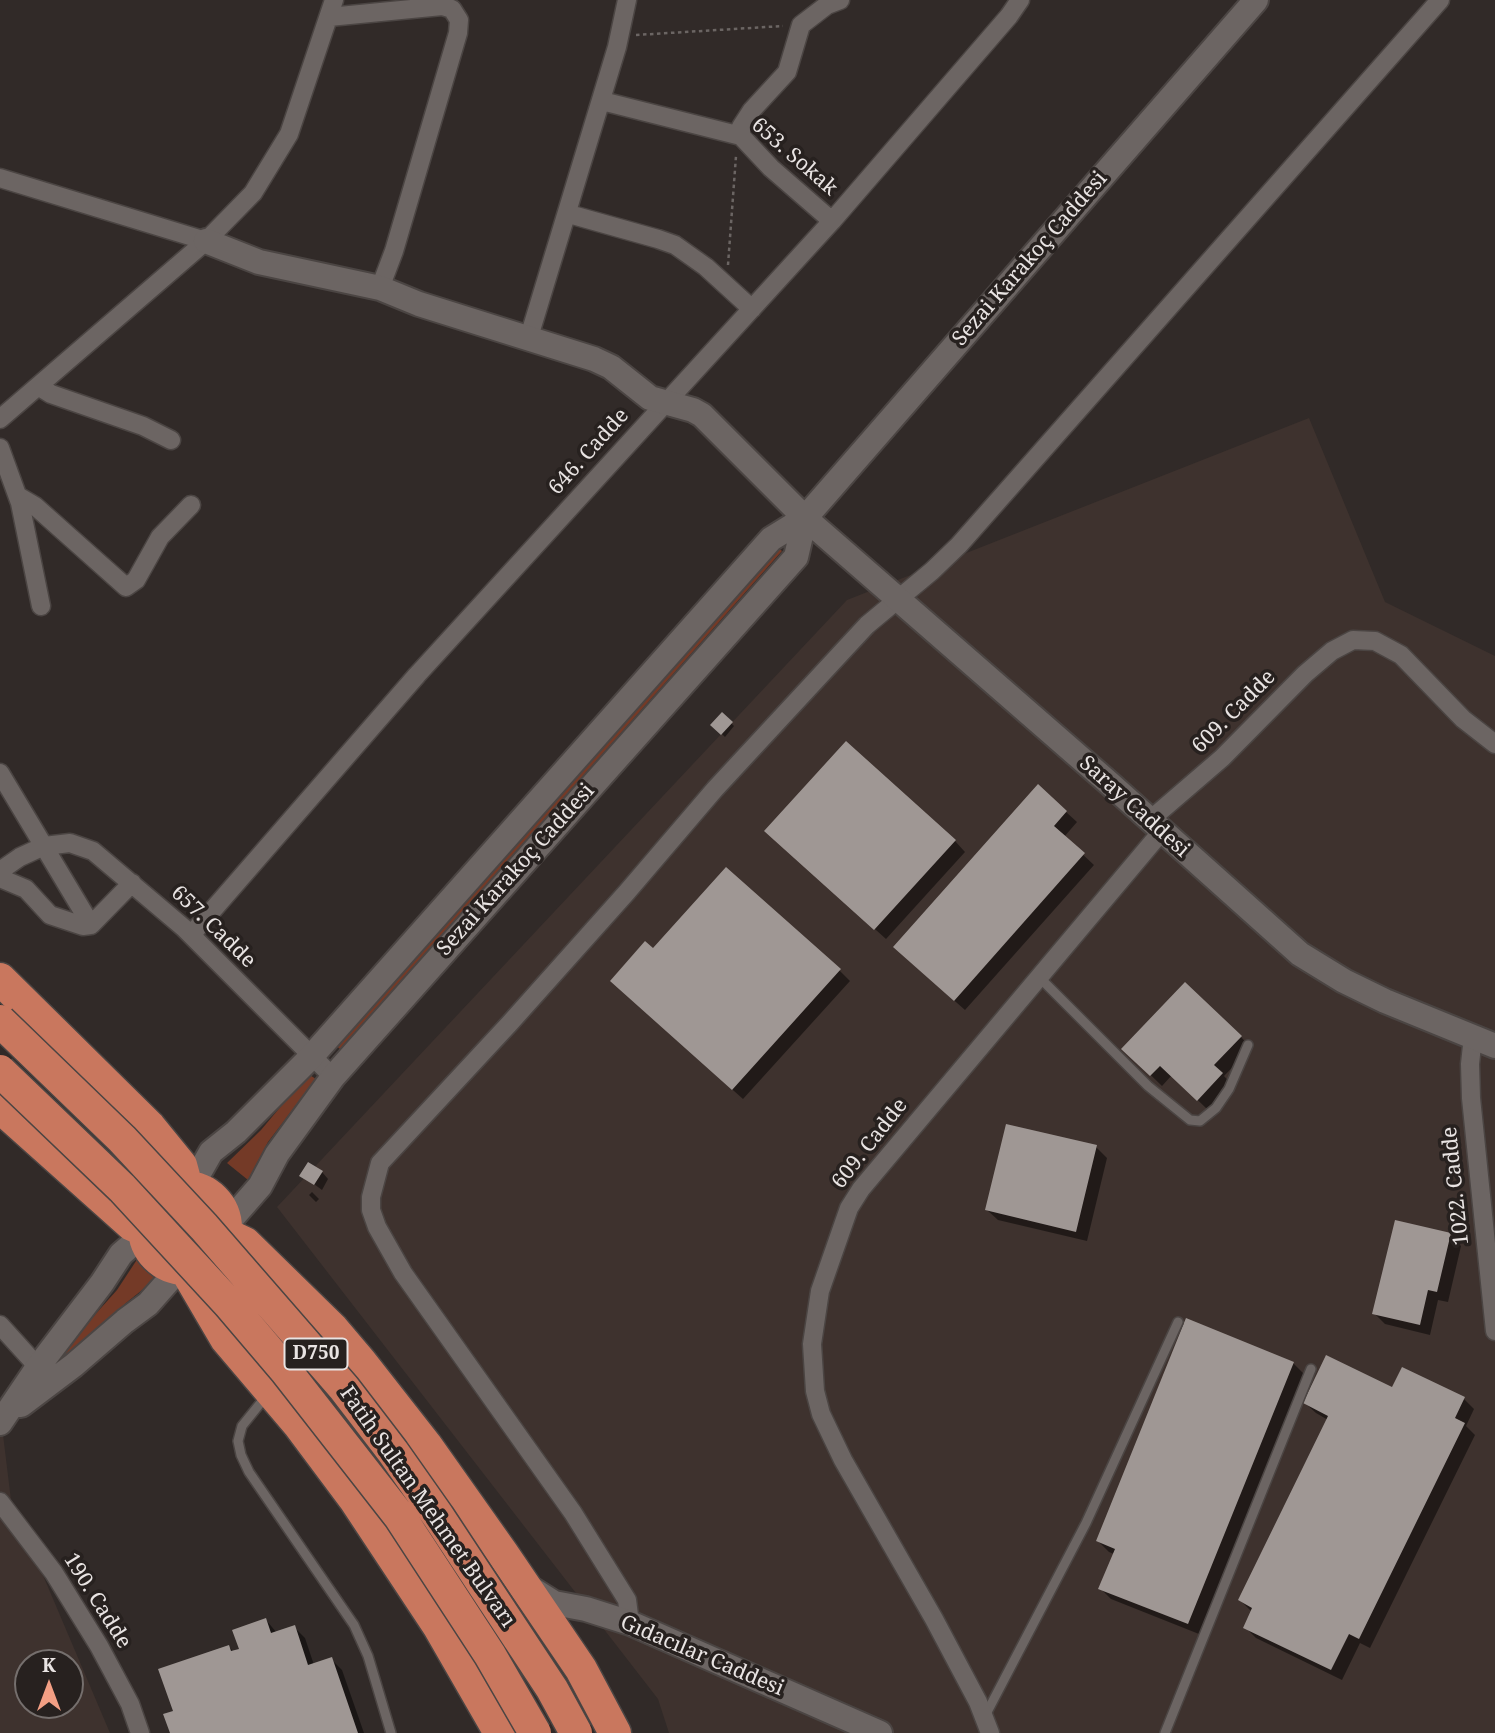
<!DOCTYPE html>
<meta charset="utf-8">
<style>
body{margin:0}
#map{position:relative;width:1495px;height:1733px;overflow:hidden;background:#312a28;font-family:"Noto Serif",serif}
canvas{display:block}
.north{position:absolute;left:14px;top:1649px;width:70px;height:70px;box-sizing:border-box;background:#27211f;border:2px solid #756f6d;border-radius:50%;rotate:0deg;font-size:19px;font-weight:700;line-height:28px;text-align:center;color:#e9e4e3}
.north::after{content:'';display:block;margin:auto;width:24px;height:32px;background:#f39f84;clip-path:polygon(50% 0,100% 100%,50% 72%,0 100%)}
</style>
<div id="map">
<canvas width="1495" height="1733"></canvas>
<div class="north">K</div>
</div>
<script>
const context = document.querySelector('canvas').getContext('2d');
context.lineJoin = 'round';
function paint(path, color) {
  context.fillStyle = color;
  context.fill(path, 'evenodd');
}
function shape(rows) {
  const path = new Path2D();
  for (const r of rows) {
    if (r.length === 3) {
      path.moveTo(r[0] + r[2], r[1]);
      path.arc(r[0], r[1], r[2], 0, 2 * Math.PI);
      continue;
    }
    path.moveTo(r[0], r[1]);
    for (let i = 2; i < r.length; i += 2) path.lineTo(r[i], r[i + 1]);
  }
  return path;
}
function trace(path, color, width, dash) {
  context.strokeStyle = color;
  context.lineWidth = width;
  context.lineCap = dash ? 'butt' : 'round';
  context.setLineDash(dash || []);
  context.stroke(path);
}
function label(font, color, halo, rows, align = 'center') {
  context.font = font + ' "Noto Serif",serif';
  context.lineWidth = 7;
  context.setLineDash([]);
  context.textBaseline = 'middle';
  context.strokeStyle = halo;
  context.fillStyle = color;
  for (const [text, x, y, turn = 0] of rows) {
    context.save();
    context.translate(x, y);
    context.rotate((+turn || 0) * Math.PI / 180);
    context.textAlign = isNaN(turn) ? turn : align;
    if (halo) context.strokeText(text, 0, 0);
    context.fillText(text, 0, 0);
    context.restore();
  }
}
paint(shape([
 [1309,418,1385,602,1495,656,1495,1733,669,1733,658,1699,277,1207,847,600],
 [0,1410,11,1500,110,1733,0,1733],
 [28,1663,70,1663,70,1705,28,1705]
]), '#3e322e');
paint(shape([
 [777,547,782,551,567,794,340,1049,335,1045],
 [308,1074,316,1079,268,1142,248,1180,227,1163,261,1130],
 [138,1258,157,1278,126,1303,76,1352,52,1366,66,1347,117,1290]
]), '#743a27');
paint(shape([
 [723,715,734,726,725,737,713,725],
 [1066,812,1077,822,1064,837,1094,865,965,1010,906,958],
 [777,841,955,841,965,852,886,939],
 [653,951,839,970,850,981,743,1099,623,992],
 [1241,1037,1251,1048,1224,1076,1232,1085,1208,1110,1172,1075,1162,1086,1124,1049],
 [1096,1147,1107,1158,1087,1241,998,1220,987,1210],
 [322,1172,328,1179,322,1190,302,1175],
 [312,1192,319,1199,316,1202,309,1195],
 [1450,1235,1461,1246,1448,1302,1438,1300,1430,1335,1385,1324,1374,1313],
 [1293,1363,1304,1374,1199,1634,1111,1599,1100,1588,1114,1554,1109,1552,1098,1541],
 [1393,1389,1464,1399,1474,1409,1466,1426,1475,1435,1370,1648,1360,1643,1342,1680,1256,1638,1245,1627,1252,1612,1240,1600,1328,1420,1316,1413,1305,1403],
 [266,1620,277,1633,294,1627,305,1638,314,1665,331,1659,342,1670,364,1733,172,1733,175,1712,229,1647,234,1652,241,1650]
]), '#0007');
paint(shape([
 [722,712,733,722,721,735,710,725],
 [846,741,956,840,874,930,764,831],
 [1038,784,1067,811,1054,826,1085,853,954,1001,893,947],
 [726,867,841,969,732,1090,610,981,645,941,653,948],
 [1185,982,1242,1036,1214,1065,1223,1073,1197,1101,1160,1066,1150,1076,1121,1049],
 [1006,1124,1097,1145,1076,1232,985,1210],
 [308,1162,323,1171,314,1185,299,1176],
 [1395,1220,1451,1233,1437,1292,1428,1290,1420,1325,1372,1314],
 [1186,1318,1294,1362,1188,1624,1098,1589,1115,1549,1096,1541],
 [1326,1355,1392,1387,1402,1367,1465,1397,1455,1418,1465,1423,1359,1639,1349,1634,1331,1670,1243,1628,1252,1608,1238,1600,1328,1416,1303,1403],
 [266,1618,271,1633,295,1625,308,1665,332,1657,358,1733,170,1733,163,1714,173,1711,158,1669,229,1645,231,1651,239,1649,232,1630]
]), '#9f9794');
const lane = shape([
 [1040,978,1148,1086,1190,1120,1200,1121,1216,1108,1229,1089,1248,1045],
 [267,1395,242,1426,238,1441,241,1455,249,1472,354,1625,368,1656,391,1733],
 [985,1716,1086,1523,1178,1322],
 [1165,1733,1311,1369]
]);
const street = shape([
 [329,17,442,6,452,9,459,20,458,33,394,251,380,288],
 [602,101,741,136,771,168,832,221],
 [741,136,741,127,752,110,787,72,801,25,827,5,840,0],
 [0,178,206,241,253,193,289,134,334,0],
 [569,214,658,239,675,245,706,267,752,309],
 [529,337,617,47,627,0],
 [38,386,51,394,143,426,171,440],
 [0,419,206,241],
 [0,448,20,503,41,606],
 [18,496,35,506,126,587,136,580,160,537,191,505],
 [0,773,91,925],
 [1150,820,1222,758,1305,674,1332,651,1353,640,1375,641,1401,655,1463,719,1495,744],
 [0,871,20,857,44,846,70,843,93,851,184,928,333,1077],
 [0,878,26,889,50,915,83,926,91,925,132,883],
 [191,935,417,675,832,221,1009,16,1020,0],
 [1473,1036,1470,1064,1471,1098,1495,1331],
 [0,1325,38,1367],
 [0,1502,54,1573,99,1646,130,1704,140,1733],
 [630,1623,627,1600,573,1513,403,1273,377,1227,371,1210,371,1197,380,1163,510,1023,627,892,715,789,867,625,932,571,959,545,1440,0],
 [990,1733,978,1702,934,1619,843,1460,821,1414,815,1391,812,1344,820,1291,849,1208,861,1189,1162,831]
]);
const secondary = shape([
 [206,241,259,262,380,288,419,304,594,359,611,367,650,398,693,410,702,415,805,518,1109,783,1300,954,1344,981,1385,1001,1495,1046],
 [191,1187,211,1152,236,1132,311,1057,771,539,805,518,1256,0],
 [226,1225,260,1186,277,1154,333,1077,796,557,805,518],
 [21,1405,74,1365,125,1321,148,1304,179,1269],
 [0,1423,38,1367,102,1283,121,1254,143,1235],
 [527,1586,554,1603,586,1609,630,1623,880,1733]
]);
const highway = shape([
 [0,979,150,1127,181,1165,187,1187],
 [0,1107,132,1225,143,1230],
 [185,1228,41],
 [226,1234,245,1243,333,1329,361,1362,426,1445,503,1554,581,1669,615,1733],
 [185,1269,226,1339,299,1425,355,1500,439,1627,500,1733]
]);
trace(lane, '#4b4543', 12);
trace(street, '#4b4543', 21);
trace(secondary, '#4b4543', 28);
trace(highway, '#4b4543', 35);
trace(shape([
 [636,35,783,26],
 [728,265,736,156]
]), '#6b6563', 2.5, [3.5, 3.5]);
trace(lane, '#6c6563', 9);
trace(street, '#6c6563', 18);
trace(secondary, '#6c6563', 24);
trace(highway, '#c9775e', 32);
const highwayBridge = shape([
 [0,1021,122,1139,204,1227,344,1388,393,1452,438,1516,552,1689,576,1733],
 [0,1071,122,1188,229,1304,286,1371,400,1517,490,1655,535,1733]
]);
trace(highwayBridge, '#4b4543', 35, []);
trace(highwayBridge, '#c9775e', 32);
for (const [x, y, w] of [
 [316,1354,63]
]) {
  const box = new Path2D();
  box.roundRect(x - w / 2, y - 15.5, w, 31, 5);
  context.fillStyle = '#27211f';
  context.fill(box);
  trace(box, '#e9e4e3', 2);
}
label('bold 19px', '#e9e4e3', null, [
 ["D750",316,1354]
]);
label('21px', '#e9e4e3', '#27211f', [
 ["653. Sokak",794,157,41],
 ["Sezai Karakoç Caddesi",1030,259,-49],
 ["646. Cadde",589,452,-48],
 ["609. Cadde",1234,712,-45],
 ["Saray Caddesi",1134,807,42],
 ["Sezai Karakoç Caddesi",516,870,-48],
 ["657. Cadde",213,927,44],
 ["609. Cadde",870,1144,-52],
 ["1022. Cadde",1456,1186,-96],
 ["Fatih Sultan Mehmet Bulvarı",427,1507,55],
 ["190. Cadde",97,1601,58],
 ["Gıdacılar Caddesi",702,1656,23]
]);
</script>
